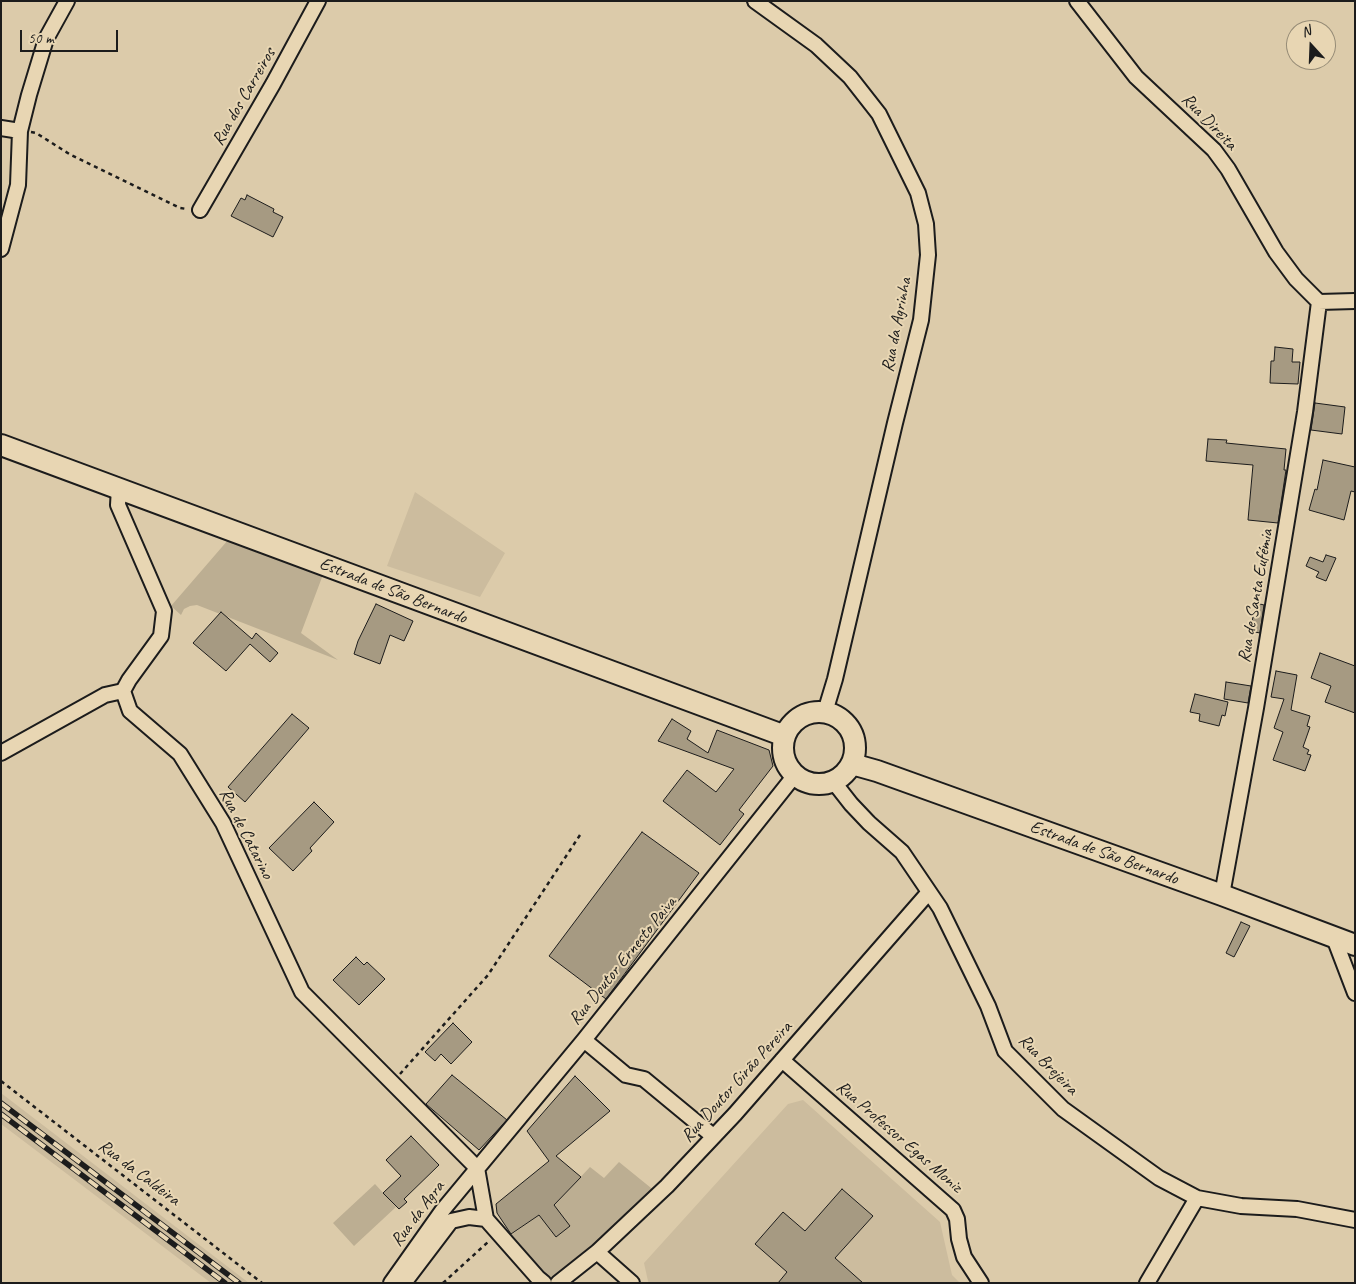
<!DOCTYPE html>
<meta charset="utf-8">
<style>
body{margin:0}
#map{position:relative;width:1356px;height:1284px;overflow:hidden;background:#dccbaa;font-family:Caveat,sans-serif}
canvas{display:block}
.frame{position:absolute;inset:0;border:2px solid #1c1c1c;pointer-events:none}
.north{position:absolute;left:1286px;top:20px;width:50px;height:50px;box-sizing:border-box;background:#e8d6b3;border:1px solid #968c77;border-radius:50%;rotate:340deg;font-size:14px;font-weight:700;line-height:20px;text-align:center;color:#1c1c1c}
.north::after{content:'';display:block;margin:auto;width:18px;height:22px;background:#1c1c1c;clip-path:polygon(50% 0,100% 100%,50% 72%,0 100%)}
.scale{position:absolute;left:20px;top:30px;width:98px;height:22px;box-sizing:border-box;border:2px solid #1c1c1c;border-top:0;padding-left:6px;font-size:15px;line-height:18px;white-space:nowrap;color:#1c1c1c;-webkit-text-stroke:4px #e8d6b3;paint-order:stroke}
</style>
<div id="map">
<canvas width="1356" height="1284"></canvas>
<div class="frame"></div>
<div class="north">N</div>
<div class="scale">50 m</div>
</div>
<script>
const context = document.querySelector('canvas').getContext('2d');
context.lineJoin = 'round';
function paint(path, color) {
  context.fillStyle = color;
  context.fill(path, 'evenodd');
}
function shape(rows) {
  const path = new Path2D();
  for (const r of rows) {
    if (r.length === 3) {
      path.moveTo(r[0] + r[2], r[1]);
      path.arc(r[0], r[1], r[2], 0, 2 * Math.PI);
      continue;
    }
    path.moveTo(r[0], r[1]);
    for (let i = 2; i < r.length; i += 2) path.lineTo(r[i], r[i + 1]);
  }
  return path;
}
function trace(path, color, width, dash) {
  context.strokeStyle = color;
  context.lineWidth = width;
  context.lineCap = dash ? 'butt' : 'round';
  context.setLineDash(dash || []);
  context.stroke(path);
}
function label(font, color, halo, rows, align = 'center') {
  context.font = font + ' Caveat,sans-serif';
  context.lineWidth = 4;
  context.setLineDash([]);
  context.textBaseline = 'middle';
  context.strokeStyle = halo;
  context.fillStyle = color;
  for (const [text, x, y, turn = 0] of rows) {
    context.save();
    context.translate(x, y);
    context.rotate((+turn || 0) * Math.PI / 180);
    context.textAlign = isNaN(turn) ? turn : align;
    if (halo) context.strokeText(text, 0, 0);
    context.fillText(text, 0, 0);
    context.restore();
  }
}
paint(shape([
 [415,492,505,553,480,597,387,566],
 [1,1093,249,1283,211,1283,13,1133,1,1124],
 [803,1100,940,1222,952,1275,960,1283,649,1283,648,1281,644,1263,788,1104]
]), '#ccbc9e');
paint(shape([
 [228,540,324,572,301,633,338,660,197,605,190,606,184,609,181,615,171,606],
 [619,1162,656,1192,557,1278,550,1280,543,1279,511,1235,557,1202,590,1167,604,1178],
 [375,1184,396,1207,354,1246,333,1223]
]), '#bcae92');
const building = shape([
 [247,195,274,209,273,212,283,217,273,237,231,216,241,198,245,200,247,195],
 [1275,347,1293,349,1292,362,1300,362,1298,384,1270,383,1271,361,1274,361,1275,347],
 [1315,403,1345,407,1342,434,1311,430,1315,403],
 [1208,439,1227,440,1226,443,1286,449,1284,470,1286,470,1278,523,1248,520,1253,465,1206,461,1208,439],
 [1323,460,1355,467,1355,492,1351,491,1344,520,1309,510,1315,489,1317,490,1323,460],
 [1326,555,1336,558,1326,581,1316,577,1319,572,1306,566,1310,557,1323,562,1326,555],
 [1256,603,1264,605,1260,633,1250,631,1256,603],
 [376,604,413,621,404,641,390,635,380,664,354,654,358,641,376,604],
 [221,612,252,639,256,633,278,653,270,662,250,644,226,671,193,643,221,612],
 [1320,653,1355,666,1355,713,1325,702,1331,686,1311,678,1320,653],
 [1276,671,1297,675,1291,710,1310,716,1307,726,1310,727,1303,747,1309,750,1307,754,1311,755,1305,771,1273,760,1283,732,1274,728,1284,699,1271,697,1276,671],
 [1226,682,1251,686,1248,703,1224,699,1226,682],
 [1195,694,1228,702,1225,716,1222,715,1219,726,1199,721,1200,714,1190,712,1195,694],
 [292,714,309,728,245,802,228,787,292,714],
 [672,719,691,731,687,739,708,753,717,730,769,750,773,766,739,810,744,814,720,845,663,801,687,770,716,792,734,769,658,741,672,719],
 [314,802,334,822,310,848,312,851,293,871,269,848,314,802],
 [642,832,699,873,606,999,549,956,642,832],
 [1241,922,1250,926,1234,957,1226,953,1241,922],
 [356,957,364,965,367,962,385,979,359,1005,333,980,356,957],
 [453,1023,472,1042,451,1064,441,1054,435,1061,425,1052,453,1023],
 [452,1075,507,1120,479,1150,426,1104,452,1075],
 [575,1076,610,1111,556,1156,581,1177,554,1205,570,1226,556,1237,539,1215,511,1234,497,1213,496,1204,549,1161,527,1131,575,1076],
 [411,1136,439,1165,404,1199,407,1202,399,1209,383,1193,401,1176,386,1160,411,1136],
 [842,1189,873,1216,835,1258,863,1283,778,1283,787,1272,755,1244,783,1212,805,1231,842,1189]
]);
paint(building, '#a69a82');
trace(building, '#1c1c1c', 1);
const minor = shape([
 [755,1,816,45,850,77,879,114,918,193,926,224,928,255,921,320,895,423,835,679,825,712],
 [1077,1,1136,77,1214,150,1228,169,1276,252,1296,279,1319,302],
 [1,128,20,131],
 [200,210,273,84,318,1],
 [1,249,18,185,20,131,29,95,46,39,67,1],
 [1319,302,1355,301],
 [119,488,118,505,164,611,161,636,129,680,123,691,130,711,180,754,223,823,302,992,477,1168],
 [1,753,105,695,123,691],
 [833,781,851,804,869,823,902,852,940,908,988,1006,1005,1051,1063,1109,1159,1178,1197,1198,1241,1206,1297,1209,1355,1220],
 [1222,895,1256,708,1305,412,1319,302],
 [1334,938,1355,993],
 [584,1040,626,1075,644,1079,713,1136],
 [782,1060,953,1210,957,1219,959,1239,964,1257,981,1283],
 [477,1168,486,1219,538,1278,544,1283],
 [597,1252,632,1283],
 [391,1283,442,1211,584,1040,795,775],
 [404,1283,451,1221,469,1217,486,1219],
 [558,1283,597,1252,667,1186,735,1114,929,892],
 [1147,1283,1197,1198]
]);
const secondary = shape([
 [1,445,785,736],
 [819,748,36],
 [852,764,877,771,1222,895,1355,945]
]);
trace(minor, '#1c1c1c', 18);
trace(secondary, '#1c1c1c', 24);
trace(shape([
 [31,132,36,133,71,155,180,208,187,209],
 [400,1074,488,975,580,835],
 [1,1081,262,1283],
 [443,1283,488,1242]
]), '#1c1c1c', 2.5, [4, 4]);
trace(minor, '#e8d6b3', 14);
trace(secondary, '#e8d6b3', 20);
const rail = shape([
 [1,1103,239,1283],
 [1,1114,225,1283]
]);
trace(rail, '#1c1c1c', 5.5);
trace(rail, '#e8d6b3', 4, [11]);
label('18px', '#1c1c1c', '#e8d6b3', [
 ["Rua dos Carreiros",244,97,-60],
 ["Rua Direita",1209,122,46],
 ["Rua da Agrinha",897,325,-79],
 ["Estrada de São Bernardo",393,591,21],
 ["Rua de Santa Eufémia",1256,596,-80],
 ["Rua de Catarino",246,834,63],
 ["Estrada de São Bernardo",1104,853,20],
 ["Rua Doutor Ernesto Paiva",623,961,-51],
 ["Rua Brejeira",1048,1065,46],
 ["Rua Doutor Girão Pereira",737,1082,-48],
 ["Rua Professor Egas Moniz",899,1137,41],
 ["Rua da Caldeira",139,1173,37],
 ["Rua da Agra",418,1214,-53]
]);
</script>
